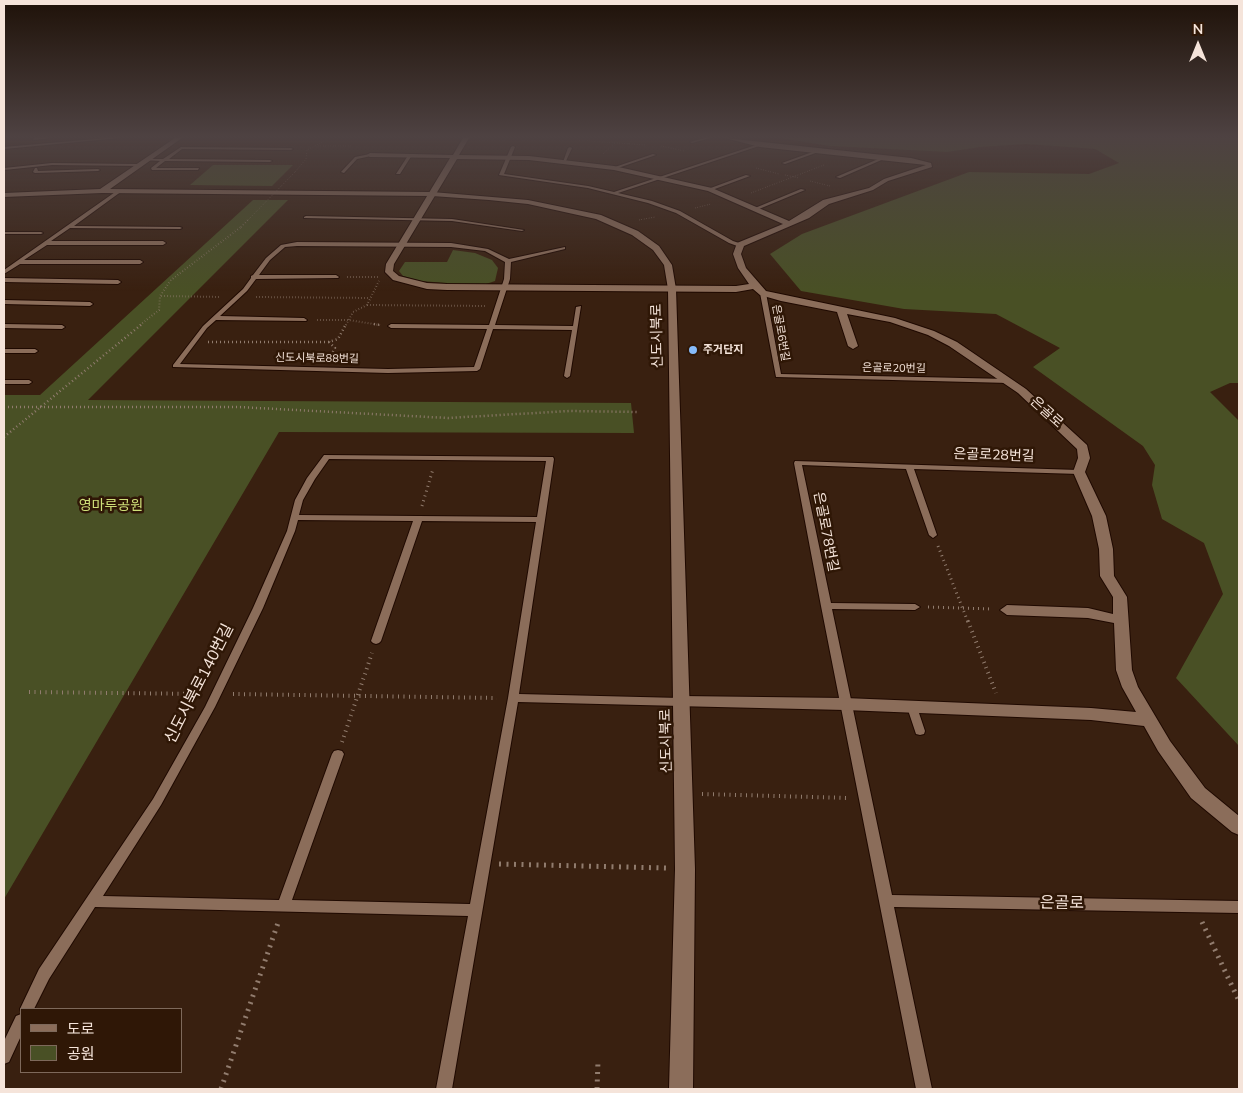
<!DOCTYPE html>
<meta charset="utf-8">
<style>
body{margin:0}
#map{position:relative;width:1243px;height:1093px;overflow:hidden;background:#392010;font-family:"Nunito Sans","Noto Sans KR",sans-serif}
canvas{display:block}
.frame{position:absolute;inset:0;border:5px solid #f5e4da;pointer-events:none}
.legend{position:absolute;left:20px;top:1008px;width:162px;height:65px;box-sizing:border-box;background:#2f1706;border:1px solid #7e695b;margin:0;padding:6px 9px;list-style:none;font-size:15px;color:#f5e4da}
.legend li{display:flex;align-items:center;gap:10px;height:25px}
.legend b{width:25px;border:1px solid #7e695b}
.north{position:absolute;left:1173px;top:20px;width:50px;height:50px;-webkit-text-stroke:4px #2f1706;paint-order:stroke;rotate:0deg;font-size:14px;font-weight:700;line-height:20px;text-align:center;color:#f5e4da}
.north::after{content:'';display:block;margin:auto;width:18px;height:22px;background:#f5e4da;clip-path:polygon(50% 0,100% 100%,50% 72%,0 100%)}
</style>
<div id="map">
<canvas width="1243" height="1093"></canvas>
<div class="frame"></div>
<ul class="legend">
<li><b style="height:6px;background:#8b6d5a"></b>도로</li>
<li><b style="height:14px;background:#495025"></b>공원</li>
</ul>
<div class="north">N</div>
</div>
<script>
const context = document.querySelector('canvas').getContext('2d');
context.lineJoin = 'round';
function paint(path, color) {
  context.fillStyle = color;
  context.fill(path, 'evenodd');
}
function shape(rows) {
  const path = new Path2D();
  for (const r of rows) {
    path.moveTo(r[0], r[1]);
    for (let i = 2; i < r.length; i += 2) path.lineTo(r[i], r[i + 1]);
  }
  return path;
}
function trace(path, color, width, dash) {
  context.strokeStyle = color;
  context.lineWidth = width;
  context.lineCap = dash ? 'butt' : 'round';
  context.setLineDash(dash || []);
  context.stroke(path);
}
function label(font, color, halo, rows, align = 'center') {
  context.font = font + ' "Nunito Sans","Noto Sans KR",sans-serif';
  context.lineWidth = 5;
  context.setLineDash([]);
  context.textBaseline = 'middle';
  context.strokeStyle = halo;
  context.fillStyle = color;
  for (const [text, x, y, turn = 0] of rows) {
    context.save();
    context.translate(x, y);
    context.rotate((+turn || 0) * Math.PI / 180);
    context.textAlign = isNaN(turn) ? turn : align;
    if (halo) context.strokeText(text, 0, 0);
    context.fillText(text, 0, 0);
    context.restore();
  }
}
paint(shape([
 [779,138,1239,138,1239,383,1230,383,1210,392,1239,421,1239,746,1176,678,1223,594,1204,543,1162,519,1152,485,1155,465,1143,446,1033,367,1060,348,996,314,904,309,801,291,770,254,802,234,969,172,1089,174,1119,163,1095,149,1026,144,981,147,947,152,830,146],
 [213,165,293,165,272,186,190,185],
 [253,200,288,200,88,400,631,403,634,433,279,432,4,899,4,395,40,395],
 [453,250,475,253,492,260,498,268,495,281,486,284,446,283,421,281,403,276,399,271,405,262,447,262]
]), '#495025');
const service = shape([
 [34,138,50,138,33,140,34,138],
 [107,138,119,138,4,149,4,147,107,138],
 [705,138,710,138,692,143,690,142,705,138],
 [759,144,762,145,618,193,652,201,680,211,733,241,742,244,743,245,740,247,729,243,676,213,648,203,588,188,499,175,511,147,513,146,515,147,504,174,588,186,614,192,759,144],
 [181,147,291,148,293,149,291,150,182,149,169,159,270,160,272,161,270,162,165,161,156,168,199,168,198,170,152,170,151,168,160,161,144,160,146,159,163,159,181,147],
 [570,147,572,148,566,161,563,162,568,148,570,147],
 [818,150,821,151,785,164,782,163,818,150],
 [370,154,371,156,357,159,344,173,341,172,355,157,370,154],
 [409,154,412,155,400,174,396,174,409,154],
 [653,154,656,155,615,169,612,168,653,154],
 [883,157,886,158,840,178,836,177,883,157],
 [52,163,139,164,141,165,139,166,52,165,4,170,4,168,52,163],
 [35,168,37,168,38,171,98,169,100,170,98,171,35,173,33,172,35,168],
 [746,175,750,176,712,190,708,189,746,175],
 [801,189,805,190,759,209,755,208,801,189],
 [118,190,122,191,74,226,180,227,182,228,180,229,70,228,51,241,163,241,166,243,163,245,47,245,24,260,140,260,143,262,140,264,20,264,4,274,4,270,118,190],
 [306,216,452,219,524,230,522,231,452,221,304,218,304,217,306,216],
 [4,232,41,232,43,233,41,234,4,234,4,232],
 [297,242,451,243,488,249,509,259,565,247,565,249,511,262,510,279,495,325,573,326,576,307,581,306,570,376,567,378,564,376,572,330,493,329,480,369,477,371,388,373,173,367,173,365,203,326,243,289,251,278,251,276,253,275,266,258,281,245,297,242],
 [297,246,451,247,485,251,505,262,504,279,489,325,391,324,388,326,391,328,487,329,474,367,388,369,180,364,207,328,216,320,306,321,307,320,304,318,220,316,247,291,256,279,338,278,339,277,336,275,259,275,270,260,285,247,297,246],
 [4,278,118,280,121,282,118,284,4,282,4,278],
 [763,291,766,293,781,374,1009,379,1012,381,1009,383,776,377,760,293,763,291],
 [4,300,90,302,93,304,90,306,4,304,4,300],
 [4,324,62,325,65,327,62,329,4,328,4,324],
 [4,349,35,349,38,351,35,353,4,353,4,349],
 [4,380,29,380,32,382,29,384,4,384,4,380],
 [324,455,553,457,554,459,545,520,519,694,681,698,685,699,686,702,685,705,681,706,518,702,452,1089,436,1089,468,916,95,907,49,979,34,1009,21,1009,21,1012,20,1009,39,969,153,799,205,707,253,608,287,531,295,500,307,478,324,455],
 [329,459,546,461,537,517,299,515,303,500,315,479,329,459],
 [298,520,413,521,371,641,373,643,376,644,379,643,381,641,422,521,536,522,508,698,470,904,292,900,344,754,342,751,338,750,334,751,332,754,279,900,103,896,161,805,215,707,263,608,295,531,298,520],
 [795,461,1079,470,1083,472,1079,474,914,469,937,535,933,538,929,535,906,469,802,465,831,603,915,604,920,607,915,610,832,609,892,895,1239,901,1239,913,894,907,932,1089,916,1089,821,606,794,463,795,461],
 [912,703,916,704,925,731,924,734,920,735,916,734,907,707,908,704,912,703],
 [21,1014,21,1036,9,1062,4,1064,4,1041,16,1016,21,1014]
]);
const minor = shape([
 [463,138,469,138,459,155,529,156,614,166,712,188,789,221,823,200,869,188,884,179,926,165,760,147,725,138,911,158,931,163,932,167,888,181,873,190,829,204,809,218,744,246,741,254,746,268,766,291,895,318,934,331,957,342,1026,389,1087,445,1090,458,1085,472,1106,516,1113,549,1114,576,1127,597,1132,670,1138,687,1170,741,1205,788,1239,816,1239,835,1232,832,1191,798,1158,751,1144,726,1091,720,845,710,675,706,673,702,675,698,681,696,845,698,1091,708,1136,712,1122,687,1116,670,1114,623,1088,618,1007,615,1000,610,1007,605,1088,608,1113,614,1113,597,1100,576,1099,549,1092,516,1073,472,1078,458,1077,449,1018,393,949,346,928,335,890,322,847,314,858,346,853,349,848,346,837,312,781,301,760,295,753,289,736,292,447,290,427,289,393,280,385,272,386,264,450,158,370,157,367,155,370,153,453,155,463,138],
 [457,159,529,160,614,170,708,191,783,224,737,243,733,254,738,268,749,284,736,286,447,284,427,283,399,276,393,271,394,264,457,159]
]);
const tertiary = shape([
 [175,138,182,138,110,189,432,192,528,200,601,215,638,231,659,246,672,265,676,289,695,869,693,1089,669,1089,675,869,668,289,664,265,653,250,632,235,596,219,528,204,489,200,432,196,102,193,4,197,4,193,100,189,175,138]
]);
trace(service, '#1f0900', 2);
trace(minor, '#1f0900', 2);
trace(tertiary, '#1f0900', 2);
trace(shape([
 [477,140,505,140],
 [522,140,563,140],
 [577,140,645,145],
 [628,144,633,138],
 [318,146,352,146],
 [661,146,684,151],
 [603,154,615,143],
 [756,168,779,174],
 [295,172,306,159,307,150,330,138],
 [785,175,799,178],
 [810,181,830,186],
 [751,193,824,165],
 [695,208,711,204],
 [639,220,655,217]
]), '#917c6e', 1, [0.5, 2]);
trace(shape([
 [347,277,378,277],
 [161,296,220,297],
 [256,297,370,298],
 [367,305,486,306],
 [317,320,348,320,380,325],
 [140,325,159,310,160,296,171,280,241,227],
 [346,325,353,312,367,305,379,281]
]), '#917c6e', 2, [0.5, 2.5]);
trace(shape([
 [374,324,380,325],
 [208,342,329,342,338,339,346,324],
 [329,342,335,348,330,357],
 [4,407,238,407,448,418,570,411,638,412],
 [4,437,142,324]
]), '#917c6e', 2.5, [1, 3]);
trace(shape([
 [422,506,433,469],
 [938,546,968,622],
 [928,607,992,609]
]), '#917c6e', 3, [1, 4]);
trace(shape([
 [968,621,996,693],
 [29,692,200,694],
 [233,694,497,698],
 [342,742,372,653],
 [702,794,849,798]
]), '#917c6e', 4, [1, 4.5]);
trace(shape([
 [499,864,666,868],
 [1202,922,1239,1001],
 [221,1089,279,920],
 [597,1089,598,1061]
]), '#917c6e', 5, [2, 5.5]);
paint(service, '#8b6d5a');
paint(minor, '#8b6d5a');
paint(tertiary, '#8b6d5a');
trace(shape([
 [247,221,295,172]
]), '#917c6e', 1, [0.5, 2]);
trace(shape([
 [241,227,248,220]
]), '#917c6e', 2, [0.5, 2.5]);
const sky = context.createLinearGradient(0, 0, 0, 291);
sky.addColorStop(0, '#1f1209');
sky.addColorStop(0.47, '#4e4242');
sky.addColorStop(1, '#4e424200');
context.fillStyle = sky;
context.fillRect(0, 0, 1243, 291);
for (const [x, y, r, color] of [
 [693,350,5,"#86bbfb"]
]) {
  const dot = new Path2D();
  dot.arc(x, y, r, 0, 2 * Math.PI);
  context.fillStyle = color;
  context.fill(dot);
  trace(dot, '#2f1706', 2);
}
label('11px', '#f5e4da', '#2f1706', [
 ["은골로6번길",780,333,80],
 ["신도시북로88번길",317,359,1],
 ["은골로20번길",894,369,1]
]);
label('bold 11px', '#f5e4da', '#2f1706', [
 ["주거단지",703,350]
], 'left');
label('14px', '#f5e4da', '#2f1706', [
 ["신도시북로",658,336,-91],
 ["은골로",1046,413,42],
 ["은골로28번길",994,456,2],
 ["은골로78번길",825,532,79],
 ["신도시북로",667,741,-91]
]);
label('14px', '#cfdf79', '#2f1706', [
 ["영마루공원",111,507]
]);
label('16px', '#f5e4da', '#2f1706', [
 ["신도시북로140번길",200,684,-63],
 ["은골로",1062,904,1]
]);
</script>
